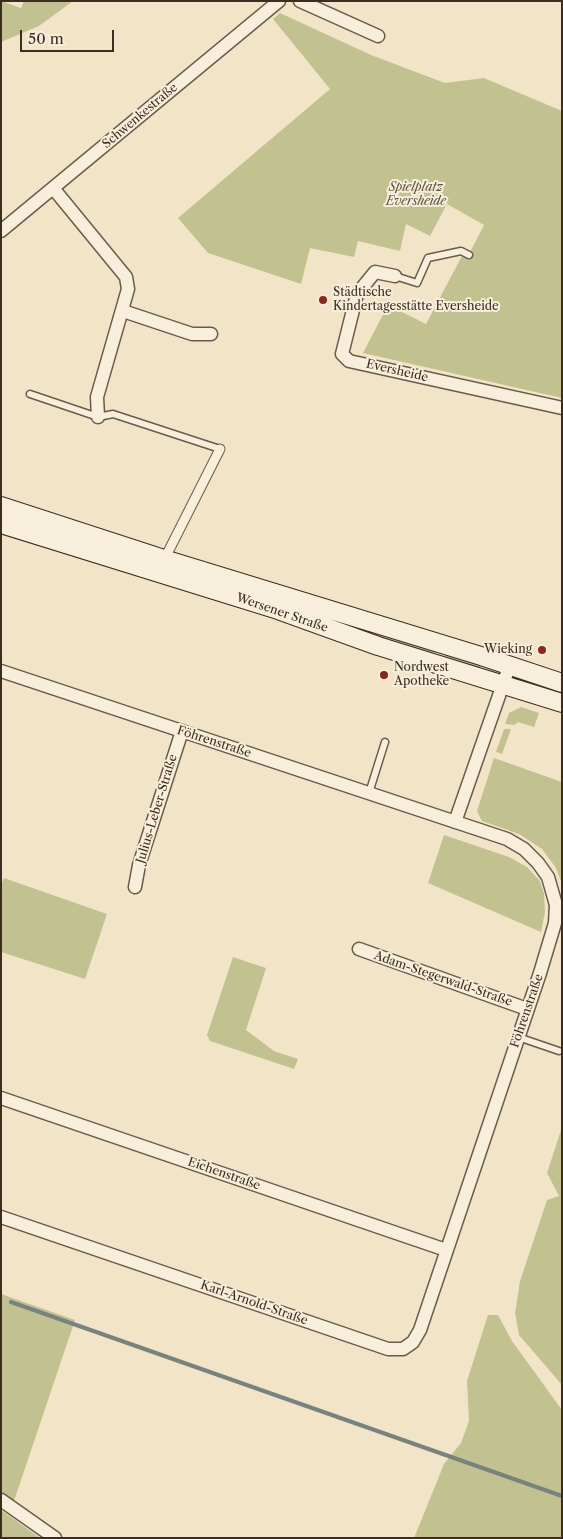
<!DOCTYPE html>
<meta charset="utf-8">
<style>
body{margin:0}
#map{position:relative;width:563px;height:1539px;overflow:hidden;background:#f2e5c7;font-family:"Libre Caslon Text",serif}
canvas{display:block}
.frame{position:absolute;inset:0;border:2px solid #3d2d20;pointer-events:none}
.scale{position:absolute;left:20px;top:30px;width:94px;height:22px;box-sizing:border-box;border:2px solid #3d2d20;border-top:0;padding-left:6px;font-size:15px;line-height:18px;white-space:nowrap;color:#3d2d20;-webkit-text-stroke:4px #f7eedb;paint-order:stroke}
</style>
<div id="map">
<canvas width="563" height="1539"></canvas>
<div class="frame"></div>
<div class="scale">50 m</div>
</div>
<script>
const context = document.querySelector('canvas').getContext('2d');
context.lineJoin = 'round';
function paint(path, color) {
  context.fillStyle = color;
  context.fill(path, 'evenodd');
}
function shape(rows) {
  const path = new Path2D();
  for (const r of rows) {
    path.moveTo(r[0], r[1]);
    for (let i = 2; i < r.length; i += 2) path.lineTo(r[i], r[i + 1]);
  }
  return path;
}
function trace(path, color, width, dash) {
  context.strokeStyle = color;
  context.lineWidth = width;
  context.lineCap = dash ? 'butt' : 'round';
  context.setLineDash(dash || []);
  context.stroke(path);
}
function label(font, color, halo, rows, align = 'center') {
  context.font = font + ' "Libre Caslon Text",serif';
  context.lineWidth = 4;
  context.setLineDash([]);
  context.textBaseline = 'middle';
  context.strokeStyle = halo;
  context.fillStyle = color;
  for (const [text, x, y, turn = 0] of rows) {
    context.save();
    context.translate(x, y);
    context.rotate((+turn || 0) * Math.PI / 180);
    context.textAlign = isNaN(turn) ? turn : align;
    if (halo) context.strokeText(text, 0, 0);
    context.fillText(text, 0, 0);
    context.restore();
  }
}
paint(shape([
 [1,1,21,8,24,1,73,1,39,26,1,42],
 [280,13,371,55,445,83,484,78,562,111,562,398,363,353,388,305,426,324,463,254,468,256,484,225,447,204,430,236,406,224,400,251,358,241,354,257,310,248,301,284,208,253,178,218,330,89,273,19],
 [188,573,436,648,433,658],
 [446,652,481,662,479,672,443,661],
 [521,707,539,713,534,727,518,722,514,725,505,724,509,713],
 [504,729,511,729,502,754,496,752],
 [494,758,562,782,562,884,556,868,542,849,519,834,482,821,477,811],
 [444,835,509,857,527,867,540,881,544,894,545,912,541,932,428,883],
 [4,878,107,914,85,979,1,952,1,885],
 [233,957,266,968,246,1030,274,1051,298,1059,294,1069,210,1041,207,1035],
 [562,1127,562,1385,519,1335,515,1313,520,1281,547,1200,559,1196,547,1173],
 [1,1294,75,1320,14,1501,1,1492],
 [488,1315,498,1315,512,1341,562,1410,562,1538,414,1538,444,1464,461,1443,469,1421,467,1381],
 [1,1510,40,1538,1,1538]
]), '#c2c291');
trace(shape([
 [11,1302,562,1496]
]), '#77837e', 4);
const service = shape([
 [395,276,417,283,428,258,461,251,469,255],
 [30,394,98,417,113,414,220,449],
 [369,793,385,742],
 [518,1037,559,1051]
]);
const pedestrian = shape([
 [164,560,220,449]
]);
const minor = shape([
 [300,1,378,36],
 [53,188,126,277,128,289,97,397,98,417],
 [1,231,279,1],
 [395,276,375,272,357,294,342,354,349,361,562,408],
 [123,311,192,334,211,334],
 [1,671,507,839,524,849,538,863,548,877,556,905,555,923,540,973,420,1330,413,1342,403,1349,388,1349,1,1217],
 [455,822,509,667],
 [135,887,139,865,182,731],
 [359,949,527,1009],
 [1,1098,446,1250],
 [1,1500,55,1538]
]);
const secondary = shape([
 [1,506,164,559,481,656,562,683],
 [1,524,278,610,378,646,562,703]
]);
trace(service, '#6a5b4a', 9);
trace(pedestrian, '#6a5b4a', 11);
trace(minor, '#6a5b4a', 15);
trace(secondary, '#3d2d20', 20);
trace(service, '#f7eedb', 6);
trace(pedestrian, '#f7eedb', 9);
trace(minor, '#f7eedb', 12);
trace(secondary, '#f7eedb', 18);
for (const [x, y, r, color] of [
 [323,300,5,"#8f2418"],
 [542,650,5,"#8f2418"],
 [384,675,5,"#8f2418"]
]) {
  const dot = new Path2D();
  dot.arc(x, y, r, 0, 2 * Math.PI);
  context.fillStyle = color;
  context.fill(dot);
  trace(dot, '#f7eedb', 2);
}
label('12px', '#3d2d20', '#f7eedb', [
 ["Schwenkestraße",140,116,-40],
 ["Eversheide",397,371,13],
 ["Wersener Straße",282,613,19],
 ["Föhrenstraße",214,742,18],
 ["Julius-Leber-Straße",157,809,-73],
 ["Adam-Stegerwald-Straße",443,979,19],
 ["Föhrenstraße",527,1011,-71],
 ["Eichenstraße",224,1174,19],
 ["Karl-Arnold-Straße",254,1303,19]
]);
label('italic 12px', '#5e523c', '#f7eedb', [
 ["Spielplatz",416,188],
 ["Eversheide",416,202]
]);
label('12px', '#3d2d20', '#f7eedb', [
 ["Städtische",333,293],
 ["Kindertagesstätte Eversheide",333,307],
 ["Wieking",532,650,"right"],
 ["Nordwest",394,668],
 ["Apotheke",394,682]
], 'left');
</script>
